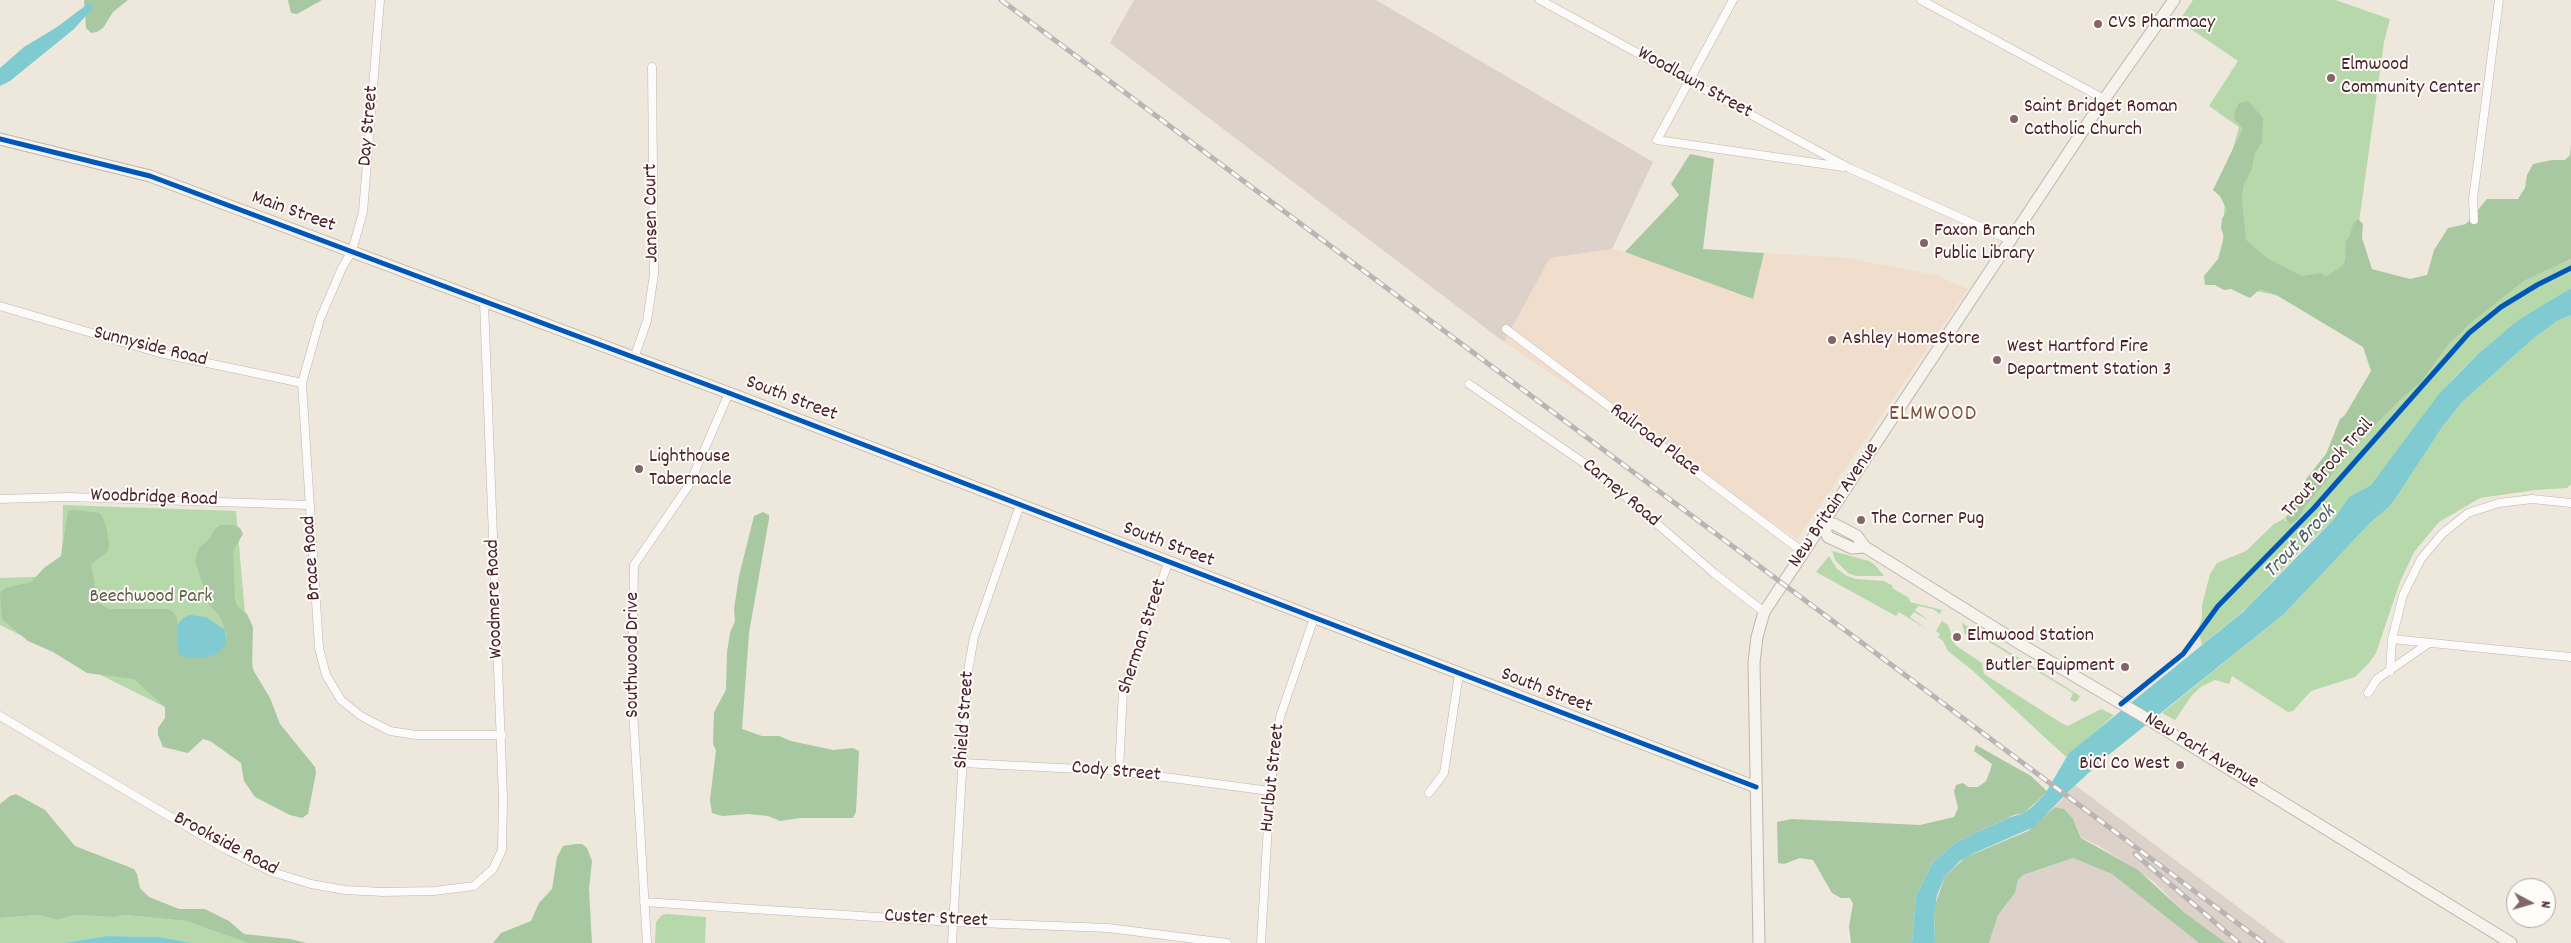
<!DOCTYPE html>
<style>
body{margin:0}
#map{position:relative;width:2571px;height:943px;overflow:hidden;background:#eee7dc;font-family:Dekko,sans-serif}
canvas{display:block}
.north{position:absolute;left:2506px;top:878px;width:50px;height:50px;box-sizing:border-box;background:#fdfcf7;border:1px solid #b5a4a5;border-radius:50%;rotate:96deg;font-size:14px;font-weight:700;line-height:20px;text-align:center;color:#4a1f2b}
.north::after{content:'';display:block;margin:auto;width:18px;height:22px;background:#836569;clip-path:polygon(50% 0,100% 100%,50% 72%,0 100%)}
</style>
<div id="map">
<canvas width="2571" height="943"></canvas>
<div class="north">N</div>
</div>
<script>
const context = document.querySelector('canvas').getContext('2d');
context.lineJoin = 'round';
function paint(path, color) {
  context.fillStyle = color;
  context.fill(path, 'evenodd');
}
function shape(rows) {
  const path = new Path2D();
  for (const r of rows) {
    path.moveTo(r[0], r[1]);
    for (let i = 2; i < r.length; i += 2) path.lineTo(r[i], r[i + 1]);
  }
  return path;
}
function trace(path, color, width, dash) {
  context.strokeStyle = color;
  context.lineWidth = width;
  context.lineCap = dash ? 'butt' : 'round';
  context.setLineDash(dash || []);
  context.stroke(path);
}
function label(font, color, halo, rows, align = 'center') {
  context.font = font + ' Dekko,sans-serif';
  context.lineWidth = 4;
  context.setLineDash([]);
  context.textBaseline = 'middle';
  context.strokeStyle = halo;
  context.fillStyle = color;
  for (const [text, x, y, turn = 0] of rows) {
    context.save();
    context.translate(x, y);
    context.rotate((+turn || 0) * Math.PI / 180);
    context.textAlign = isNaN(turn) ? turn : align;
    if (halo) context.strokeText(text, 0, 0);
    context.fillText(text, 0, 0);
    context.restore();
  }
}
paint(shape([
 [1612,249,1648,259,1753,299,1764,253,1846,258,1936,275,1968,289,1797,539,1504,342,1550,258]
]), '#f1ddcc');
paint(shape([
 [1134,0,1376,0,1653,162,1612,249,1550,258,1504,342,1110,43],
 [2075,785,2286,943,2226,943,2185,913,2153,881,2099,846,2081,837,2076,825,2064,809,2055,807],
 [2073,858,2112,874,2199,943,1989,943,1998,915,2015,893,2018,880,2023,875]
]), '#ddd2ca');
paint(shape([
 [2193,0,2335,0,2390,19,2384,42,2347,309,2221,284,2226,173,2239,127,2209,106,2238,61,2179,21],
 [2571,259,2571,288,2518,320,2478,354,2451,381,2371,485,2349,497,2334,519,2304,547,2249,606,2202,645,2198,630,2202,618,2202,605,2210,574,2217,563,2246,551,2274,524,2285,518,2285,521,2298,519,2305,507,2359,442,2400,400,2421,382,2449,344,2471,323,2524,281],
 [2571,315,2571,484,2567,488,2535,490,2480,498,2439,522,2414,552,2400,582,2376,653,2369,663,2355,677,2311,691,2293,711,2288,712,2232,676,2229,684,2215,680,2202,686,2192,695,2175,720,2162,713,2284,614,2370,523,2391,505,2443,426,2462,402,2534,338,2557,321],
 [63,505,236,511,245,613,263,732,234,751,165,707,0,625,0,578,62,576],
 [1832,551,1869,561,1875,565,1884,576,1856,576,1848,573,1835,560],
 [1829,556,1837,569,1847,576,1856,579,1884,581,1893,586,1892,588,1909,598,1910,602,1942,610,1940,614,1933,609,1918,606,1915,610,1928,620,1914,612,1910,617,1928,630,1899,612,1896,616,1816,572],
 [1942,621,1948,625,1955,645,1982,663,1984,674,2063,724,2068,726,2101,709,2114,715,2066,757,1972,670,1948,651,1943,641,1938,637,1940,634,1936,631],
 [1962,623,2080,696,2076,702,2070,700,2073,693,1971,631,1965,635],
 [668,914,706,917,705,943,655,943,656,922,662,915],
 [38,915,58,920,74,915,114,917,126,915,186,921,248,943,192,943,159,937,107,936,63,943,0,943,0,918]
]), '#b6d8ab');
paint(shape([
 [84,0,128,0,113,12,103,28,97,32,91,33,86,28],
 [288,0,322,0,297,14,291,13],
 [2248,101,2263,118,2262,142,2254,155,2252,168,2243,187,2242,200,2246,240,2267,258,2302,276,2321,273,2326,277,2342,266,2345,261,2346,241,2350,236,2353,224,2358,219,2363,224,2362,238,2372,269,2410,279,2427,275,2434,250,2448,228,2466,224,2487,199,2518,199,2525,188,2527,175,2533,164,2552,160,2565,160,2570,155,2571,144,2571,259,2524,281,2471,323,2449,344,2421,382,2400,400,2359,442,2305,507,2298,519,2290,524,2285,518,2292,510,2306,479,2326,454,2340,419,2345,415,2371,371,2363,347,2278,296,2260,289,2250,298,2231,289,2224,290,2215,285,2205,285,2204,276,2218,259,2224,237,2221,228,2222,219,2227,210,2220,196,2213,190,2243,128,2235,120,2234,113,2239,103],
 [1690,154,1714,159,1703,249,1764,253,1753,299,1625,252,1679,195,1671,184],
 [74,510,100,513,106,525,109,544,108,551,91,564,98,603,110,609,168,609,173,612,177,618,179,652,227,636,221,618,208,603,195,560,199,548,209,539,216,528,221,525,234,525,240,528,243,534,233,551,235,599,237,606,247,614,253,627,252,668,270,698,280,724,315,767,316,773,308,814,302,818,290,815,255,797,244,781,241,763,210,741,203,739,188,753,163,747,158,735,158,728,165,718,165,707,134,679,87,673,53,652,28,641,2,619,0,592,6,588,31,582,44,568,61,556,68,511],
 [763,512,769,515,769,519,749,633,742,729,762,736,779,736,791,741,833,750,853,748,859,751,856,812,853,818,800,818,780,821,768,816,748,814,722,816,712,813,710,800,716,750,713,744,714,712,726,690,727,652,730,633,735,621,734,609,739,576,754,516],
 [1976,745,2031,776,2047,791,2045,794,2024,813,2014,815,1958,841,1933,862,1916,896,1912,943,1851,943,1849,926,1853,904,1850,898,1841,898,1832,893,1813,860,1800,858,1784,864,1778,863,1777,822,1792,819,1920,825,1954,817,1958,808,1954,791,1956,785,1963,783,1968,787,1978,787,1986,781,1990,771,1992,764,1974,751],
 [16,794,45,810,75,846,134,869,137,874,140,888,149,897,179,909,205,909,229,921,244,934,290,939,307,943,248,943,186,921,126,915,114,917,74,915,58,920,38,915,0,918,0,804,10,796],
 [2055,807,2064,809,2073,819,2081,838,2138,870,2185,913,2226,943,2199,943,2112,874,2073,858,2023,875,2018,880,2015,893,1998,915,1989,943,1935,943,1934,908,1945,876,1966,857,2028,831],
 [576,844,582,844,587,848,592,861,589,889,592,943,493,943,501,933,531,921,539,903,552,889,557,857,563,846]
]), '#a8c8a1');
paint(shape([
 [89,3,94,7,74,29,10,81,0,86,0,68,24,47,57,27],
 [2571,288,2571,315,2557,321,2534,338,2462,402,2443,426,2391,505,2370,523,2284,614,2106,757,2070,790,2034,827,1972,854,1960,861,1945,876,1937,895,1934,915,1935,943,1912,943,1916,896,1933,862,1958,841,2008,818,2024,813,2032,807,2045,794,2069,753,2244,611,2334,519,2349,497,2371,485,2439,394,2478,354,2518,320],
 [189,615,206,617,225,630,226,643,218,653,206,658,194,658,182,656,178,652,177,625,183,618],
 [107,936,159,937,192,943,63,943]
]), '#80cad1');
const street = shape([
 [380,0,363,212,352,251,342,268,320,319,302,383,319,648,326,675,341,700,361,716,390,731,416,735,502,735],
 [1540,0,1849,168,2010,240],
 [1733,0,1657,140,1843,167],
 [1921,0,2104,99],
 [2474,220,2473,199,2499,0],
 [0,306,160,353,302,383],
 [1506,329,1803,552],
 [634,358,647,321,654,274,652,67],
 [1469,384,1597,472,1714,573,1764,612],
 [0,499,68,497,309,505],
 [2392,639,2571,657],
 [2390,671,2392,639,2403,595,2421,559,2442,534,2468,513,2499,503,2532,499,2571,503],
 [2368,693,2377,679,2429,643],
 [0,716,225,849,272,872,311,884,345,890,383,892,434,891,474,886,493,869,502,850,503,798,484,302],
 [963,763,1119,771,1270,791],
 [1119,771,1123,691,1168,563],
 [1429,793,1444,773,1459,674],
 [644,902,953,922,1108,928,1227,943],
 [647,943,632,694,634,565,689,485,729,393],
 [952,943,968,671,974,637,1020,505],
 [1261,943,1270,791,1280,717,1314,618]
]);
const secondary = shape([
 [0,139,150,176,729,393,1756,787],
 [1823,525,1834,524,1857,536,1865,547,2022,645,2151,721,2511,943],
 [1823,525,1828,537,1852,548,1865,547],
 [1759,943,1754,663,1757,637,1764,612,2096,111,2174,0]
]);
trace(street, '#beb5af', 9);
trace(secondary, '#beb5af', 13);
trace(street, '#fcfbfa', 8);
trace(secondary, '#f6f2ec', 11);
const rail = shape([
 [1001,0,2264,943],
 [2135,854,2239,943]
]);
trace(rail, '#bab4b4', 5);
trace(rail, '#fdfcf7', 3, [9]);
trace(shape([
 [0,139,150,176,729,393,1756,787],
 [2121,704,2183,654,2218,606,2314,508,2469,333,2501,307,2537,285,2571,268]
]), '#0057b8', 5);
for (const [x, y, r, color] of [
 [2098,24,5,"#836569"],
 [2331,78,5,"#836569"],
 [2014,119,5,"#836569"],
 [1924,243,5,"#836569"],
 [1832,340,5,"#836569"],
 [1997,360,5,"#836569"],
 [639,469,5,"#836569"],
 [1861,520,5,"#836569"],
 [1957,637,5,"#836569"],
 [2125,667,5,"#836569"],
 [2180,765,5,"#836569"]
]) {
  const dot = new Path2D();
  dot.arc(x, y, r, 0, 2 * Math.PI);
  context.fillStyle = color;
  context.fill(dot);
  trace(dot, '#fdfcf7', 2);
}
label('20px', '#4a1f2b', '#fdfcf7', [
 ["CVS Pharmacy",2108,24],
 ["Elmwood",2341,66],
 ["Community Center",2341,89],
 ["Saint Bridget Roman",2024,108],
 ["Catholic Church",2024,131],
 ["Faxon Branch",1934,232],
 ["Public Library",1934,255],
 ["Ashley HomeStore",1842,340],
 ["West Hartford Fire",2007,348],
 ["Department Station 3",2007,371],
 ["Lighthouse",649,458],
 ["Tabernacle",649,481],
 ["The Corner Pug",1871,520],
 ["Elmwood Station",1967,637],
 ["Butler Equipment",2115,667,"right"],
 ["BiCi Co West",2170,765,"right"]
], 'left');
label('20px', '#4a1f2b', '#fdfcf7', [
 ["Woodlawn Street",1694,84,29],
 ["Day Street",370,126,-85],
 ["Main Street",293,213,20],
 ["Jansen Court",653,213,-91],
 ["Sunnyside Road",150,348,14],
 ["South Street",791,400,21],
 ["Railroad Place",1654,441,37],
 ["Trout Brook Trail",2329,469,-48],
 ["Carney Road",1620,494,40],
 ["Woodbridge Road",154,499,2],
 ["New Britain Avenue",1835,506,-56],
 ["South Street",1168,546,21],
 ["Brace Road",313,558,-94],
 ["Woodmere Road",496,599,-92],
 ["Sherman Street",1144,637,-72],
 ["Southwood Drive",634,655,-90],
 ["South Street",1546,692,21],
 ["Shield Street",966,720,-86],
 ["New Park Avenue",2201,752,31],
 ["Cody Street",1116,773,5],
 ["Hurlbut Street",1274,778,-84],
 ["Brookside Road",225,845,28],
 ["Custer Street",936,920,3]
]);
label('20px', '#605b4a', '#fdfcf7', [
 ["Beechwood Park",151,598]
]);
label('italic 21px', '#4d5e6b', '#fdfcf7', [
 ["Trout Brook",2301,543,-46]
]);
context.letterSpacing = '1px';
label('22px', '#805041', '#fdfcf7', [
 ["ELMWOOD",1933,416]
]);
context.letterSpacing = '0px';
</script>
